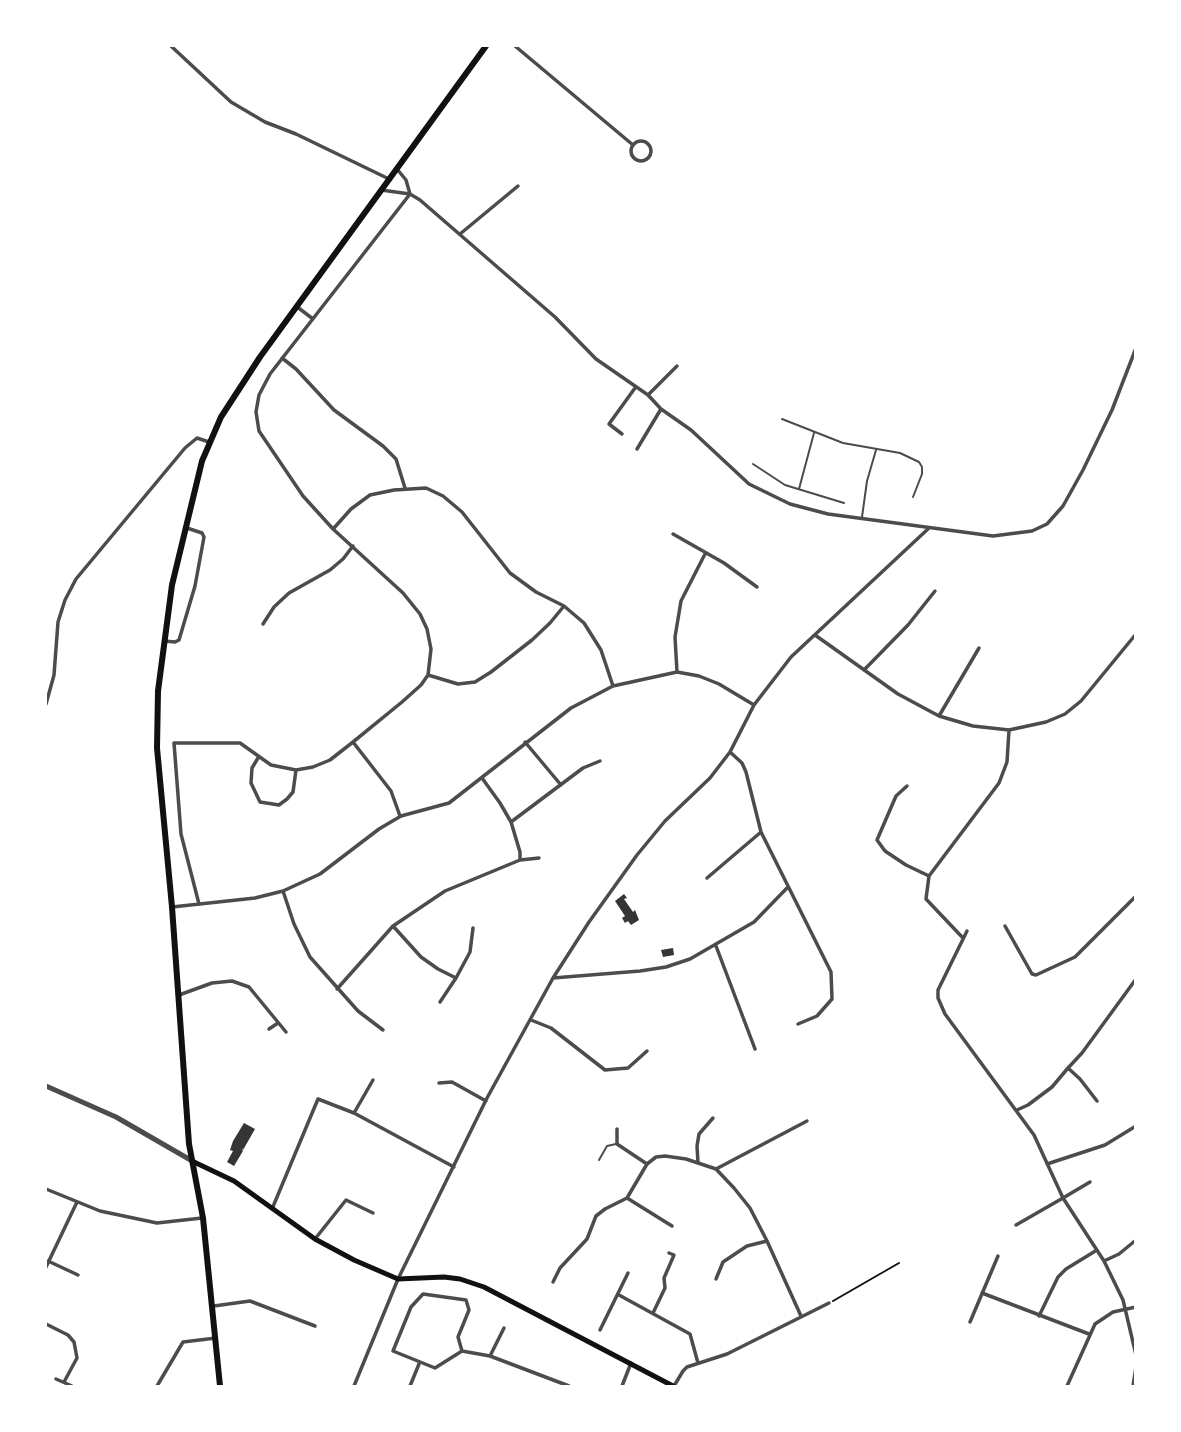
<!DOCTYPE html>
<style>
body{margin:0}
#map{position:relative;width:1181px;height:1432px;overflow:hidden;background:#fff;font-family:"Fira Sans Condensed",sans-serif}
canvas{display:block}
.frame{position:absolute;inset:0;border:47px solid #fff;pointer-events:none}
</style>
<div id="map">
<canvas width="1181" height="1432"></canvas>
<div class="frame"></div>
</div>
<script>
const context = document.querySelector('canvas').getContext('2d');
context.lineJoin = 'round';
function paint(path, color) {
  context.fillStyle = color;
  context.fill(path, 'evenodd');
}
function shape(rows) {
  const path = new Path2D();
  for (const r of rows) {
    if (r.length === 3) {
      path.moveTo(r[0] + r[2], r[1]);
      path.arc(r[0], r[1], r[2], 0, 2 * Math.PI);
      continue;
    }
    path.moveTo(r[0], r[1]);
    for (let i = 2; i < r.length; i += 2) path.lineTo(r[i], r[i + 1]);
  }
  return path;
}
function trace(path, color, width, dash) {
  context.strokeStyle = color;
  context.lineWidth = width;
  context.lineCap = dash ? 'butt' : 'round';
  context.setLineDash(dash || []);
  context.stroke(path);
}
paint(shape([
 [624,894,627,898,624,899,633,912,635,910,639,920,631,925,628,921,625,923,622,918,625,916,615,901],
 [673,948,674,955,663,957,661,950],
 [244,1123,255,1129,243,1150,241,1148,243,1151,234,1166,227,1162,233,1151,230,1150,233,1141]
]), '#353535');
trace(shape([
 [833,1301,899,1263]
]), '#111', 2);
trace(shape([
 [782,419,843,443,900,453,919,462,922,467,922,474,913,497],
 [753,464,785,485,844,503],
 [799,489,814,433],
 [862,517,867,481,876,450],
 [599,1160,607,1146,616,1144]
]), '#4c4c4c', 2);
trace(shape([
 [171,46,231,102,265,122,296,134,389,179],
 [515,46,633,145],
 [641,151,10],
 [397,169,406,180,410,194],
 [381,190,410,194,420,200,555,317,596,359,648,395,661,409,691,430,749,484,790,504,828,514,993,536,1032,531,1047,524,1063,506,1083,470,1112,410,1136,348],
 [460,234,518,186],
 [296,306,313,319],
 [282,358,296,369,334,410,383,446,396,459,405,488],
 [648,395,677,366],
 [622,434,609,424,635,388],
 [637,449,661,409],
 [334,528,351,509,370,495,394,490,426,488,443,496,462,512,510,573,536,592,564,606,584,623,601,650,613,686],
 [673,534,724,563,757,587],
 [263,624,274,607,289,593,330,570,343,559,353,546],
 [815,635,898,694,939,716,973,726,1009,730,1046,722,1065,714,1081,701,1136,634],
 [164,641,175,642,179,640,195,586,204,537,202,533,187,528],
 [864,670,908,625,935,591],
 [677,672,675,637,681,601,705,554],
 [428,675,458,684,475,682,491,672,532,640,550,623,564,606],
 [46,704,54,675,58,622,65,600,76,579,185,448,197,438,209,442],
 [939,716,979,648],
 [353,742,391,791,400,816],
 [525,742,561,785],
 [730,752,742,763,746,772,761,832,831,972,832,999,817,1016,798,1024],
 [258,758,252,768,251,783,260,802,279,805,287,799,293,792,296,770],
 [482,778,500,803,511,822,520,852,520,860],
 [907,786,896,796,877,840,885,851,906,865,929,876],
 [511,822,583,768,600,761],
 [707,878,761,832],
 [283,891,294,924,310,957,358,1011,383,1030],
 [199,904,181,834,174,743,240,743,271,765,296,770,313,767,330,760,353,742,402,702,421,685,428,675,431,649,427,629,420,614,403,593,333,529,303,496,259,431,256,412,259,395,270,374,410,194],
 [172,907,255,898,283,891,320,874,379,829,401,816,449,803,571,708,613,686,677,672,699,676,719,684,754,705],
 [393,926,421,957,438,969,456,978],
 [1005,926,1032,974,1036,975,1075,957,1136,896],
 [967,931,938,990,938,998,945,1014,1034,1135,1063,1198,1090,1182],
 [963,938,926,899,929,876,999,783,1007,762,1009,730],
 [716,946,755,1049],
 [553,978,640,971,666,967,690,959,754,922,787,888],
 [337,989,393,926,445,891,520,860,539,858],
 [179,995,212,983,232,981,249,987,286,1032],
 [440,1002,456,978,470,952,473,928],
 [531,1020,551,1028,605,1070,628,1068,647,1051],
 [269,1029,278,1023],
 [1068,1068,1082,1053,1136,979],
 [439,1083,452,1082,486,1101],
 [1017,1110,1028,1105,1052,1087,1068,1068,1080,1079,1097,1101],
 [354,1113,373,1080],
 [617,1129,617,1144,647,1164],
 [698,1163,697,1146,699,1134,713,1118],
 [1047,1164,1105,1145,1136,1126],
 [716,1169,807,1121],
 [46,1189,100,1211,157,1223,202,1218],
 [627,1198,672,1226],
 [272,1209,318,1099,354,1113,454,1167],
 [1016,1225,1063,1198,1104,1261,1123,1300,1136,1355],
 [315,1239,346,1200,373,1213],
 [48,1261,78,1275],
 [1104,1261,1119,1254,1136,1240],
 [46,1267,77,1202],
 [716,1279,723,1262,747,1246,767,1241],
 [553,1282,560,1268,587,1239,596,1216,605,1209,627,1198,647,1164,656,1157,665,1156,686,1159,716,1169,734,1188,750,1208,767,1241,801,1316],
 [982,1293,1089,1334],
 [619,1295,690,1334,698,1363],
 [214,1306,250,1301,315,1326],
 [653,1313,665,1288,664,1278,674,1255,669,1253],
 [1039,1316,1058,1277,1066,1269,1097,1250],
 [970,1322,998,1256],
 [46,1324,68,1335,74,1342,77,1358,64,1382],
 [600,1330,628,1273],
 [462,1351,458,1337,469,1310,466,1300,423,1294,411,1307,393,1351,435,1368,462,1351,490,1356,569,1386],
 [490,1356,504,1328],
 [56,1379,72,1386],
 [157,1386,183,1342,216,1338],
 [354,1386,398,1279,487,1098,553,978,589,922,637,855,665,821,710,778,730,752,754,705,791,657,929,528],
 [410,1386,419,1364],
 [622,1386,631,1363],
 [674,1386,683,1371,687,1367,727,1354,829,1303],
 [1067,1386,1095,1324,1113,1312,1136,1307],
 [1133,1386,1136,1367]
]), '#4c4c4c', 3.5);
trace(shape([
 [46,1086,116,1117,194,1162]
]), '#4c4c4c', 5);
trace(shape([
 [194,1162,234,1181,315,1239,354,1260,398,1279,444,1277,460,1279,484,1287,673,1386]
]), '#111', 5);
trace(shape([
 [220,1386,203,1218,189,1144,172,907,157,748,158,691,172,585,202,461,221,417,260,357,486,46]
]), '#111', 6);
</script>
